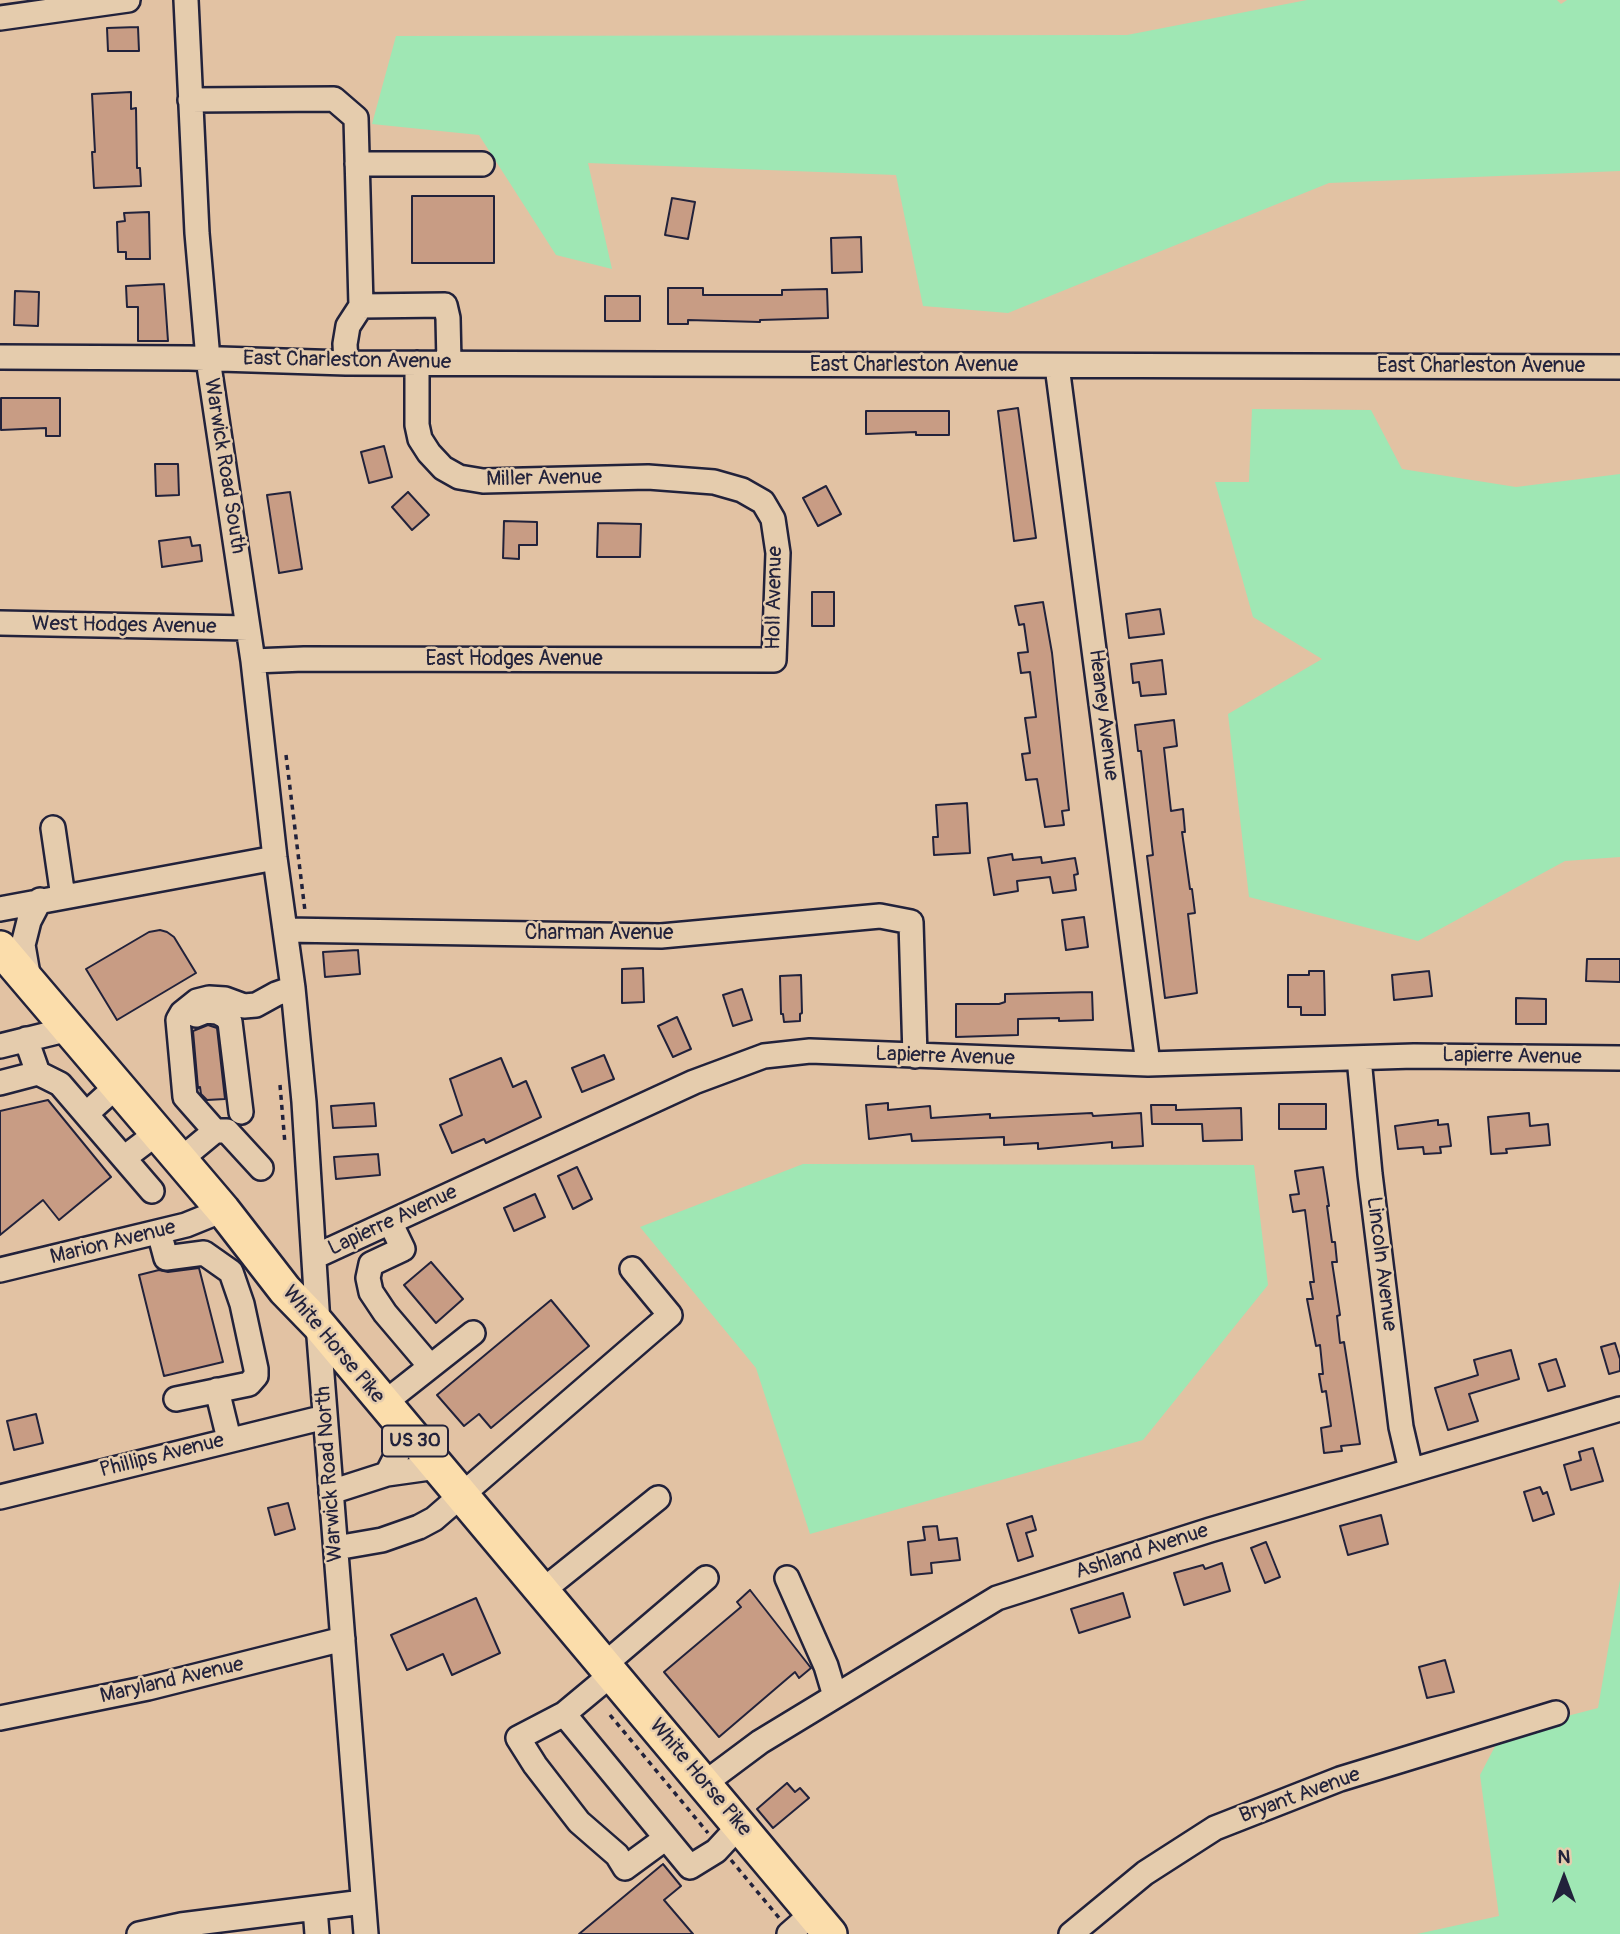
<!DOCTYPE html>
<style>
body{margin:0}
#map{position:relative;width:1620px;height:1934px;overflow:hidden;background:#e2c2a3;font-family:Pangolin,sans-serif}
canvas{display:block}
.north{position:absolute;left:1529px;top:1843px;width:70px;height:70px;-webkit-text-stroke:5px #e5ccad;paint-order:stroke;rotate:0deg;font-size:19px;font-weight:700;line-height:28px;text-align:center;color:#22223b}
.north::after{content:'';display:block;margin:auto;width:24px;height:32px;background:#22223b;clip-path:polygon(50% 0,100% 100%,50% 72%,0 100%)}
</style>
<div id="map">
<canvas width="1620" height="1934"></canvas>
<div class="north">N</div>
</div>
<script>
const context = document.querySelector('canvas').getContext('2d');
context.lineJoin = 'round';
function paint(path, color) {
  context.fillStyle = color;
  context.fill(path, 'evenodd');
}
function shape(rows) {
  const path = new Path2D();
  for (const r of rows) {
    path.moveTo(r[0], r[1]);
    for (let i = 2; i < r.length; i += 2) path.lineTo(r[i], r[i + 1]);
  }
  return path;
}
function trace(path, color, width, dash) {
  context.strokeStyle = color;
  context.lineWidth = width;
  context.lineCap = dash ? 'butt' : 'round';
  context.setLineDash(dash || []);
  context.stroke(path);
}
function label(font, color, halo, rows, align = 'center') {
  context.font = font + ' Pangolin,sans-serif';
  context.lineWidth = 5;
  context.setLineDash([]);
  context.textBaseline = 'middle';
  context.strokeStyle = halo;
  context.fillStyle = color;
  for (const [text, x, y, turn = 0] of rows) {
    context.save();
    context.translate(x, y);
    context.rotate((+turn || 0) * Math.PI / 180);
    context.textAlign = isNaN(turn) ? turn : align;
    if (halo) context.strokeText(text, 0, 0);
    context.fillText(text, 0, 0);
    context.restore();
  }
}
paint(shape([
 [1307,0,1557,0,1561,4,1567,0,1620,0,1620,171,1329,183,1008,313,923,306,896,175,588,163,612,269,556,255,479,135,372,124,396,36,1127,35],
 [1252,409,1371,410,1402,469,1516,487,1620,474,1620,857,1565,861,1418,941,1249,897,1228,714,1322,659,1253,617,1215,482,1249,482],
 [803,1164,1254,1165,1268,1285,1143,1440,810,1534,756,1368,640,1227],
 [1620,1580,1620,1934,1417,1934,1499,1916,1480,1775,1502,1733,1598,1708]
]), '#9fe7b4');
const building = shape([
 [138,27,139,51,108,51,107,28,138,27],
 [131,92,131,109,136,108,137,168,140,168,141,186,94,188,92,152,95,152,92,94,131,92],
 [412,196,494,196,494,263,412,263,412,196],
 [672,198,695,202,688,239,665,235,672,198],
 [149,212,150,259,126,259,126,252,118,252,117,222,125,221,124,213,149,212],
 [861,237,862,272,832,273,831,238,861,237],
 [164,284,168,341,138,341,138,307,127,307,126,286,164,284],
 [668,288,703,288,703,295,782,295,782,290,827,289,828,318,760,320,760,322,688,320,688,324,668,324,668,288],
 [15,291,39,292,38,326,14,325,15,291],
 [605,296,640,296,640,321,605,321,605,296],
 [1,398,60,398,60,436,46,436,46,428,1,430,1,398],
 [1018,408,1036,538,1014,541,998,411,1018,408],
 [866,411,949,411,949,435,916,435,916,432,866,434,866,411],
 [384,446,392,477,369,483,361,452,384,446],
 [155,464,178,464,179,495,156,496,155,464],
 [826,486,841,514,818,526,803,498,826,486],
 [290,492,302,569,279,573,267,495,290,492],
 [408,492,429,515,412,530,392,507,408,492],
 [504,521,537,522,537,545,519,545,519,559,503,558,504,521],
 [598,523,641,524,640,557,597,557,598,523],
 [190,537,192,546,200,545,202,561,162,567,159,541,190,537],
 [812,592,834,592,834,626,812,626,812,592],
 [1043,602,1052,653,1069,810,1062,811,1064,825,1045,827,1037,779,1026,780,1022,754,1030,753,1025,718,1036,717,1030,672,1021,673,1018,653,1028,652,1024,624,1019,625,1015,606,1043,602],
 [1160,609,1164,634,1129,638,1126,614,1160,609],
 [1162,660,1166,694,1141,696,1139,682,1133,683,1131,664,1162,660],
 [1174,720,1177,746,1164,748,1171,811,1183,809,1185,832,1182,832,1190,889,1192,889,1195,913,1188,914,1197,993,1165,998,1147,856,1153,855,1141,751,1138,751,1135,725,1174,720],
 [967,803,970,853,934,855,933,837,938,837,936,805,967,803],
 [1012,854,1013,860,1041,857,1042,863,1075,858,1078,874,1074,875,1076,890,1053,893,1050,877,1017,881,1018,891,994,895,988,858,1012,854],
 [1084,917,1088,947,1066,950,1062,920,1084,917],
 [160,930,167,932,174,937,196,973,117,1020,86,969,149,932,160,930],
 [358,950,360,974,325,977,323,952,358,950],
 [1587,959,1620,959,1620,982,1586,981,1587,959],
 [643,968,644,1002,622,1003,622,969,643,968],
 [1309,971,1324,971,1325,1015,1301,1015,1301,1007,1288,1007,1288,975,1309,975,1309,971],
 [1429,971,1432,996,1394,1000,1392,975,1429,971],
 [801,975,802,1013,800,1014,800,1021,784,1022,783,1014,781,1014,780,976,801,975],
 [742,989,752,1020,733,1026,723,995,742,989],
 [1092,992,1093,1020,1059,1021,1059,1018,1018,1019,1018,1035,956,1037,956,1004,999,1004,1005,1002,1005,994,1092,992],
 [1516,998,1546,999,1546,1024,1516,1024,1516,998],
 [677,1017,691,1049,673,1057,658,1026,677,1017],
 [208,1025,217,1028,225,1099,207,1100,201,1094,200,1087,198,1088,193,1031,208,1025],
 [604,1055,614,1079,582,1092,572,1068,604,1055],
 [501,1058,513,1087,526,1081,541,1117,486,1143,484,1139,452,1153,440,1125,462,1115,450,1079,501,1058],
 [48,1100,111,1177,59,1220,43,1200,0,1235,0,1111,48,1100],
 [374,1103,376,1126,333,1128,331,1106,374,1103],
 [888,1103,888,1110,930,1106,931,1118,990,1114,990,1118,1092,1113,1093,1116,1141,1113,1143,1146,1112,1148,1112,1142,1038,1149,1038,1143,1004,1145,1004,1137,912,1141,911,1134,869,1139,866,1105,888,1103],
 [1279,1104,1326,1104,1326,1129,1279,1129,1279,1104],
 [1151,1105,1176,1105,1176,1110,1241,1108,1242,1140,1203,1141,1202,1124,1152,1124,1151,1105],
 [1529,1113,1530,1126,1548,1124,1550,1145,1506,1149,1507,1153,1491,1154,1488,1117,1529,1113],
 [1438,1120,1438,1125,1448,1124,1451,1146,1440,1147,1441,1153,1424,1154,1423,1147,1398,1149,1395,1126,1438,1120],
 [378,1154,380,1175,336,1179,334,1157,378,1154],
 [577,1167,592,1199,573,1209,558,1176,577,1167],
 [1323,1167,1329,1206,1327,1206,1332,1242,1335,1242,1337,1262,1332,1262,1340,1315,1337,1316,1340,1343,1344,1342,1360,1444,1341,1446,1342,1451,1324,1453,1321,1428,1331,1426,1326,1391,1322,1392,1319,1374,1323,1374,1320,1345,1316,1346,1307,1299,1313,1299,1310,1282,1314,1282,1305,1210,1293,1212,1290,1195,1299,1194,1295,1171,1323,1167],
 [535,1194,545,1217,514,1231,504,1208,535,1194],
 [431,1262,463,1299,436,1323,404,1285,431,1262],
 [199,1268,223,1362,164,1376,139,1275,159,1270,168,1272,199,1268],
 [551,1300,589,1346,491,1428,479,1414,464,1426,437,1395,551,1300],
 [1615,1343,1620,1359,1620,1371,1609,1374,1601,1347,1615,1343],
 [1511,1350,1519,1379,1469,1394,1478,1421,1448,1430,1435,1388,1478,1375,1474,1360,1511,1350],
 [1556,1359,1565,1386,1548,1391,1539,1364,1556,1359],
 [36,1414,43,1443,14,1450,7,1421,36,1414],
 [1593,1448,1603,1481,1571,1490,1564,1465,1581,1460,1579,1452,1593,1448],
 [1540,1487,1543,1494,1547,1492,1554,1514,1533,1521,1524,1492,1540,1487],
 [288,1503,295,1529,275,1535,268,1508,288,1503],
 [1381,1515,1388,1544,1348,1555,1340,1526,1381,1515],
 [1032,1516,1036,1530,1026,1533,1033,1556,1018,1561,1007,1524,1032,1516],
 [937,1526,939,1540,957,1538,960,1560,931,1563,932,1573,911,1575,908,1542,925,1540,923,1527,937,1526],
 [1266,1542,1280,1577,1265,1583,1251,1548,1266,1542],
 [1222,1563,1230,1591,1184,1605,1174,1573,1203,1565,1205,1569,1222,1563],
 [750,1590,811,1668,799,1678,795,1672,719,1737,664,1672,741,1607,737,1602,750,1590],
 [1123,1593,1130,1617,1079,1633,1071,1609,1123,1593],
 [476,1598,500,1653,452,1675,443,1654,407,1670,391,1635,476,1598],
 [1445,1660,1454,1692,1427,1698,1419,1667,1445,1660],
 [787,1783,795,1792,800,1788,809,1798,773,1828,757,1809,787,1783],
 [663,1864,681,1886,664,1900,693,1934,579,1934,663,1864]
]);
paint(building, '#c89c84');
trace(building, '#22223b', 2);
const minor = shape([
 [186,0,197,233,208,359,253,661,275,858,293,988,304,1102,318,1324,366,1934],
 [0,18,128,0],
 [190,100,334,99,356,118,361,306,348,326,345,344,346,363],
 [357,164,482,164],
 [361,306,445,305,448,318,449,363],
 [0,357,189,358,346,363,1620,367],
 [1057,366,1148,1064],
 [0,623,248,628],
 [253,661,304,659,774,660,778,553,773,519,763,502,742,490,714,482,648,477,483,481,459,477,443,468,429,453,420,439,417,425,417,363],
 [53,828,63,897],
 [0,909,275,858],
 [285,930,661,936,880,916,911,922,915,1056],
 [29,980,23,945,29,921,40,900],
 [196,1015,206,1011,217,1012,225,1016,230,1022,241,1112],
 [26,1039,38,1073,60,1084,152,1191],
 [0,1046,69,1029],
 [1359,1058,1370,1174,1401,1427,1411,1470],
 [0,1083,38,1073],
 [86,1114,117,1086],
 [215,1131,185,1097,178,1020,182,1013,197,1001,209,998,225,999,244,1006,256,1005,276,994,293,988],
 [124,1158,157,1133],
 [180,1160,215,1131,227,1131,261,1168],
 [390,1222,403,1249,371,1264,368,1278,371,1292,385,1313,430,1366],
 [159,1232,166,1258,204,1253,231,1272,242,1304,256,1369,256,1376,249,1384,176,1399],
 [314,1257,694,1082,764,1056,810,1051,1148,1064,1414,1056,1620,1058],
 [0,1270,186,1225,223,1210],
 [217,1390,229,1439],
 [383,1404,473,1333],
 [408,1433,387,1474,437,1467],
 [331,1492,387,1474],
 [0,1497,325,1417],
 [336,1548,382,1540,419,1527,434,1519,670,1315,632,1269],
 [787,1578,826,1666,835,1696],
 [542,1591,658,1498],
 [604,1665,706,1578],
 [612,1674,564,1714,690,1867,716,1851,740,1825],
 [564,1714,518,1738,535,1765,579,1822,617,1855,625,1868,666,1838],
 [0,1718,148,1688,343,1639],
 [705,1783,760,1742,997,1598,1210,1530,1620,1409],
 [315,1908,317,1934],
 [139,1934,181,1925,363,1902],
 [789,1934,813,1913],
 [1071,1934,1145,1873,1215,1828,1340,1779,1556,1713]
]);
const highway = shape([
 [0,948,223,1210,285,1290,318,1324,830,1934]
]);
trace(minor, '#22223b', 28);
trace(highway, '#22223b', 38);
trace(shape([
 [286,755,305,911],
 [280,1085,285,1144],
 [610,1715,708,1833],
 [731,1860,780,1919]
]), '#22223b', 3.5, [5, 5]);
trace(minor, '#e5ccad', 23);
trace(highway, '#fbddab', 33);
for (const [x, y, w] of [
 [415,1441,66]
]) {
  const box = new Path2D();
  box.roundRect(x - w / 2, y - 15.5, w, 31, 5);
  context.fillStyle = '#e5ccad';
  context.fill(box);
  trace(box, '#22223b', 2);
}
label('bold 19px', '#22223b', null, [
 ["US 30",415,1441]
]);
label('21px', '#22223b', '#e5ccad', [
 ["East Charleston Avenue",347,361,1],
 ["East Charleston Avenue",914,366],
 ["East Charleston Avenue",1481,367],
 ["Warwick Road South",224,466,81],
 ["Miller Avenue",544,479,-1],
 ["Holl Avenue",775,598,-89],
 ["West Hodges Avenue",124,626,1],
 ["East Hodges Avenue",514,660],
 ["Heaney Avenue",1103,715,83],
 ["Charman Avenue",599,934],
 ["Lapierre Avenue",945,1057,2],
 ["Lapierre Avenue",1512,1057,1],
 ["Lapierre Avenue",393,1221,-25],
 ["Marion Avenue",113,1243,-14],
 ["Lincoln Avenue",1381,1264,83],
 ["White Horse Pike",333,1345,50],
 ["Phillips Avenue",162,1456,-14],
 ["Warwick Road North",330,1474,-94],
 ["Ashland Avenue",1142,1552,-18],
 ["Maryland Avenue",172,1681,-13],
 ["White Horse Pike",700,1778,50],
 ["Bryant Avenue",1300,1796,-20]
]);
</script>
